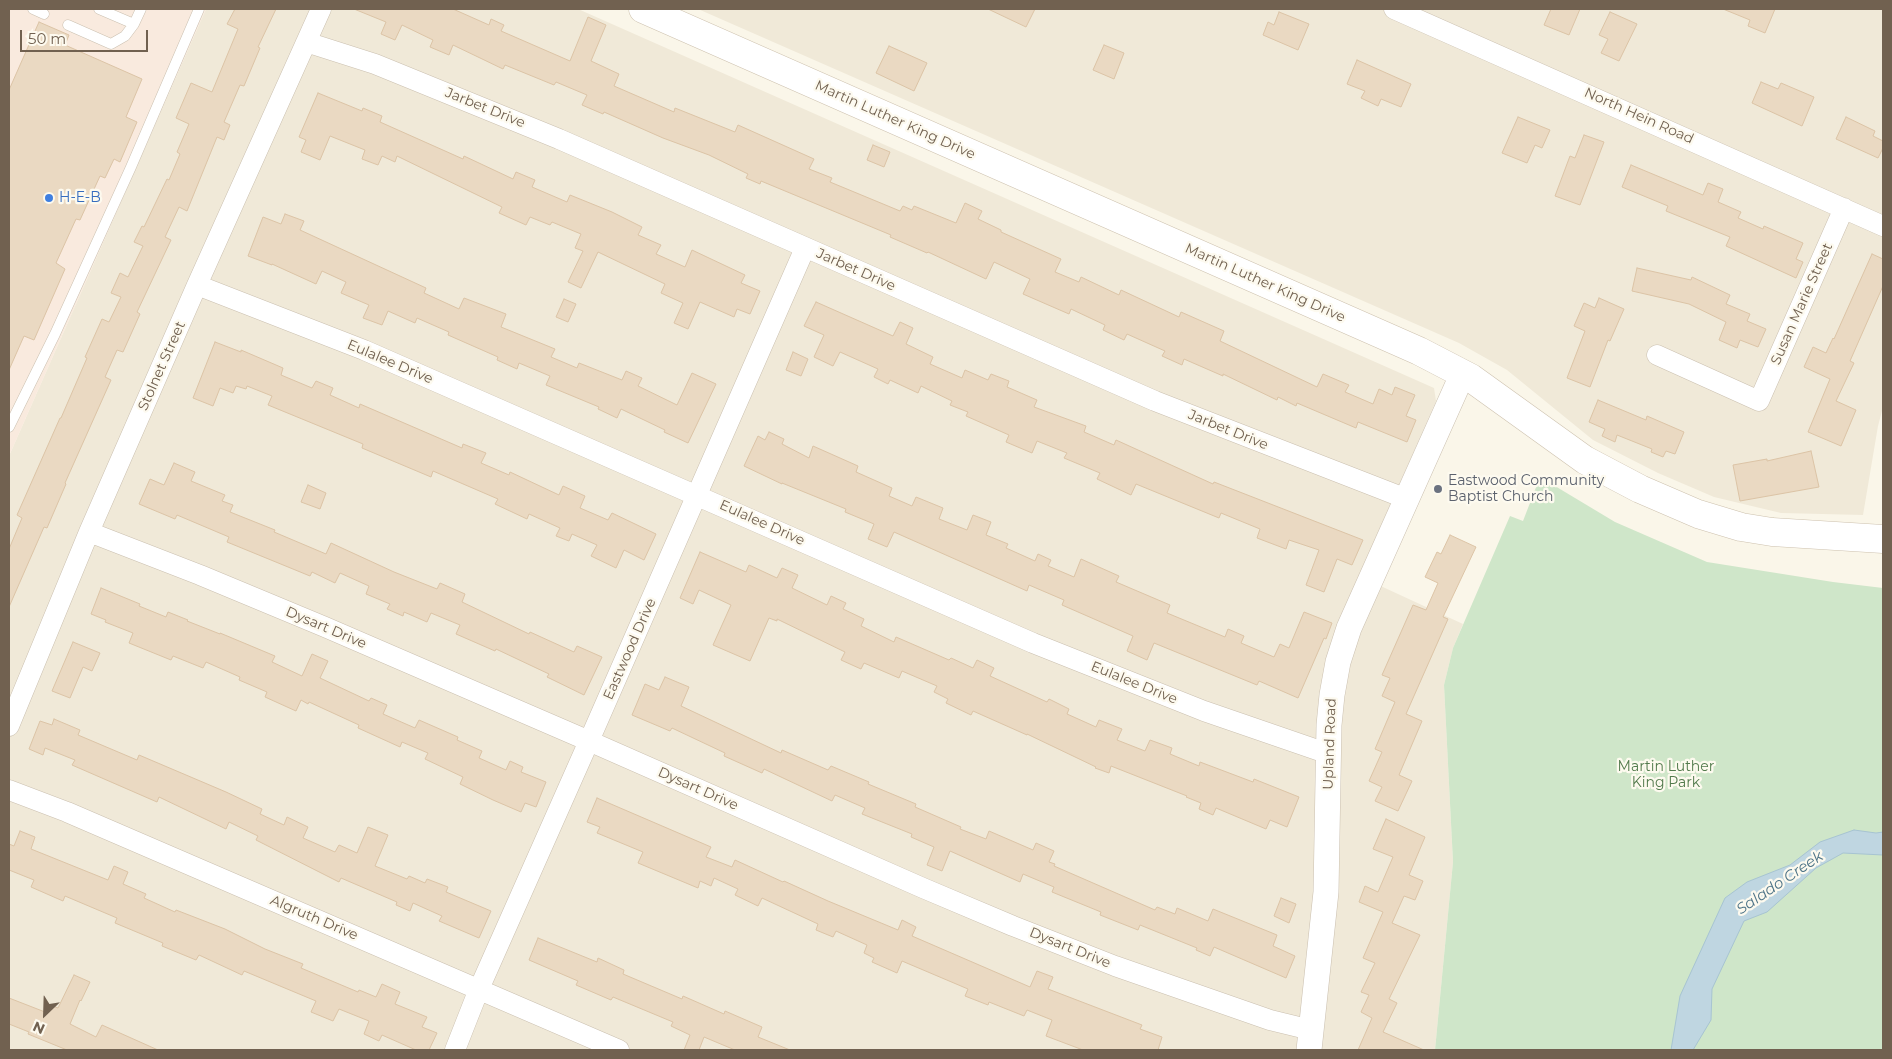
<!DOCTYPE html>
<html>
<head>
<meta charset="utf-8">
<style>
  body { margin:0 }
  #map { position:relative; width:1892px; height:1059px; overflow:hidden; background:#faf6e9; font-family:Montserrat,sans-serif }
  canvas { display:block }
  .frame { position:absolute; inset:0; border:10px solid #716150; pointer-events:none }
  .north { position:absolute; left:20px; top:989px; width:50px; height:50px; -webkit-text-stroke:4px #fdfaef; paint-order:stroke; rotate:204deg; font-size:14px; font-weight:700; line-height:20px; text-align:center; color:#716150 }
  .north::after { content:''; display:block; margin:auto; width:18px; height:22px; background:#716150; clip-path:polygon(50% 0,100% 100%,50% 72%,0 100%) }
  .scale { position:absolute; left:20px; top:30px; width:128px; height:22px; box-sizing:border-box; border:2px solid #716150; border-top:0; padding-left:6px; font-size:15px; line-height:18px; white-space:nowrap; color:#716150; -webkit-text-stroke:4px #fdfaef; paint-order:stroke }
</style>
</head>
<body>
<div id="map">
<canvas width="1892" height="1059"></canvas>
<div class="frame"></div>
<div class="north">N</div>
<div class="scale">50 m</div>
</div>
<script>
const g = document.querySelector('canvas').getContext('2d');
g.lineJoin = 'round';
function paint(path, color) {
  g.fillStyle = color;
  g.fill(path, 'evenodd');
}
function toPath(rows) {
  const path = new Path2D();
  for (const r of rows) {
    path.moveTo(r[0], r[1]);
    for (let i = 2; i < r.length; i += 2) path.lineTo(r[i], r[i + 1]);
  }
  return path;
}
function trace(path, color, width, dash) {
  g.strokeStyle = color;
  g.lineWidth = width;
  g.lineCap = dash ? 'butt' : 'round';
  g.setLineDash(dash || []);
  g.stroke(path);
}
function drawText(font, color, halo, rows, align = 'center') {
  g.font = font + ' Montserrat,sans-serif';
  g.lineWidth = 4.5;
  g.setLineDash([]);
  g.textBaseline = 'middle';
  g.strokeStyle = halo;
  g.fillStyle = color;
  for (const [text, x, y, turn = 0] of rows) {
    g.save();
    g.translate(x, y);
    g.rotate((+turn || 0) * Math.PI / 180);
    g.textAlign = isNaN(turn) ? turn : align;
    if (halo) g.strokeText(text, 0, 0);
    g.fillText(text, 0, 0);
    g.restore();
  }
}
const residential = toPath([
  [206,9,578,9,1434,388,1436,401,1359,576,1463,624,1453,648,1444,685,1453,862,1435,1050,9,1050,9,456],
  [698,9,1883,9,1883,407,1878,426,1863,515,1781,513,1714,497,1658,473,1593,440,1507,370,1459,343]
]);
const commercial = toPath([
  [9,9,206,9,9,456]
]);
const green = toPath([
  [1540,477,1615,522,1707,562,1833,582,1883,588,1883,1050,1435,1050,1453,862,1444,685,1453,648,1510,516,1523,521]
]);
const water = toPath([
  [1854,830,1876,833,1883,832,1883,855,1843,853,1816,868,1767,912,1744,921,1712,989,1711,1020,1693,1050,1671,1050,1680,996,1725,898,1747,882,1790,865,1820,842,1854,830]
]);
const building = toPath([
  [235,9,276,9,258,47,260,48,244,86,240,85,224,122,230,125,224,140,217,137,187,211,179,207,165,237,171,240,137,312,140,314,123,352,117,350,105,377,111,380,65,483,66,484,47,528,44,527,9,607,9,549,22,518,17,515,60,418,61,418,87,358,85,357,102,319,109,322,121,297,111,293,120,273,128,277,143,246,134,242,142,226,144,227,167,179,169,180,180,154,177,152,189,124,176,118,191,83,212,92,238,29,227,24,235,9],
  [354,9,453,9,489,25,491,19,504,25,501,31,570,61,588,17,606,25,591,61,619,74,614,86,674,112,675,108,735,132,738,125,814,159,809,169,832,178,830,182,900,211,903,206,912,210,914,206,956,223,965,203,982,211,978,219,1001,230,1001,232,1061,259,1055,272,1079,282,1081,277,1119,295,1121,290,1179,317,1181,312,1224,331,1220,341,1317,387,1323,374,1349,385,1345,392,1373,404,1379,389,1392,395,1395,387,1415,395,1406,416,1416,420,1407,442,1358,422,1356,428,1297,403,1296,406,1278,397,1277,400,1223,374,1223,376,1184,359,1182,365,1162,356,1165,351,1127,334,1124,340,1103,330,1105,325,1071,309,1069,314,1023,294,1030,279,994,262,986,279,928,252,927,253,890,237,891,235,761,181,760,184,746,178,748,174,709,155,663,138,604,112,603,114,582,105,587,95,556,82,554,85,505,65,503,69,453,45,449,55,430,47,433,40,402,25,395,40,381,34,386,22,354,9],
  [988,9,1035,9,1026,27,988,9],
  [1551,9,1580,9,1569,35,1544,25,1551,9],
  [1723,9,1775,9,1765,33,1748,26,1750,20,1723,9],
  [1279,12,1309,24,1298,50,1263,35,1268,22,1274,25,1279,12],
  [1610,12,1637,24,1619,61,1601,53,1608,39,1599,35,1610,12],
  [39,22,69,35,65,45,142,79,126,117,137,122,120,162,114,159,105,178,100,176,80,220,76,219,56,263,65,269,34,340,24,336,9,370,9,90,39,22],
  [1104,45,1124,53,1114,79,1093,70,1104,45],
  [889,46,927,63,914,91,876,73,889,46],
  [1357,60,1411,84,1401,107,1381,99,1378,106,1361,98,1365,91,1347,84,1357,60],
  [1761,82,1778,89,1781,83,1814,97,1802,126,1752,103,1761,82],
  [318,93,362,111,363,108,382,116,380,122,463,159,464,156,513,179,516,172,535,180,532,187,567,202,570,195,612,212,642,227,638,235,661,245,656,254,685,267,692,250,745,275,741,283,760,291,750,314,737,309,734,317,700,302,688,329,674,323,683,303,661,293,665,284,598,252,581,288,568,282,583,251,575,248,581,234,552,222,550,225,530,217,526,225,499,213,502,207,397,156,395,162,382,156,378,165,362,159,365,150,330,136,320,160,301,152,306,140,299,137,318,93],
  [1518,117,1550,130,1542,148,1535,145,1527,163,1502,153,1518,117],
  [1846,117,1875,131,1873,136,1883,141,1883,148,1878,158,1836,139,1846,117],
  [1584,135,1604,142,1580,205,1555,196,1570,156,1575,158,1584,135],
  [873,145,890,152,884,167,867,160,873,145],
  [1631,165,1703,195,1708,183,1723,189,1718,202,1741,212,1738,218,1763,229,1764,226,1803,243,1796,259,1803,262,1796,278,1726,246,1730,237,1666,211,1668,206,1622,187,1631,165],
  [285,214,304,221,300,230,426,288,424,293,459,309,464,298,506,314,501,327,555,349,551,357,577,368,579,363,622,380,626,371,642,378,638,386,677,405,692,373,716,384,688,443,664,432,665,430,621,409,617,418,598,409,599,407,546,385,550,376,519,363,517,369,497,360,498,357,448,335,449,332,417,318,415,323,388,311,382,325,363,318,369,305,341,293,346,282,322,271,316,284,272,264,272,265,248,256,263,217,281,224,285,214],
  [1872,254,1883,259,1883,286,1850,361,1854,363,1836,401,1856,410,1841,446,1808,432,1830,379,1804,367,1813,347,1826,353,1833,338,1834,339,1872,254],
  [1637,268,1691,280,1692,277,1730,295,1726,304,1750,314,1747,321,1766,329,1758,347,1740,340,1737,348,1719,340,1726,322,1689,304,1632,291,1637,268],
  [1599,298,1624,309,1610,341,1608,340,1590,387,1567,378,1585,331,1574,326,1584,303,1595,308,1599,298],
  [564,299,576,304,568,322,556,317,564,299],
  [816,302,893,336,900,322,913,328,906,344,933,357,930,364,962,378,965,370,988,380,991,374,1009,381,1007,387,1037,400,1034,407,1086,426,1084,432,1114,445,1116,440,1213,484,1214,482,1363,540,1352,565,1337,559,1324,592,1306,585,1319,550,1289,540,1286,549,1257,538,1260,529,1221,513,1219,518,1136,484,1131,495,1097,479,1100,473,1064,458,1067,453,1037,441,1032,453,1006,442,1009,435,966,416,968,412,950,405,952,401,921,386,918,393,890,380,888,384,874,377,878,369,840,352,833,366,814,357,824,335,804,326,816,302],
  [215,342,241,352,241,350,283,368,281,375,312,388,316,381,333,388,330,395,359,408,360,404,462,448,463,444,486,453,481,463,509,475,510,472,559,495,563,486,585,496,580,508,608,520,612,513,656,534,644,560,624,550,616,568,591,556,597,545,572,534,569,541,556,536,560,528,529,514,527,519,495,504,498,499,433,471,431,477,362,448,363,444,268,405,272,396,247,386,246,389,236,386,233,393,220,388,213,406,193,398,215,342],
  [793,352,808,359,801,376,786,370,793,352],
  [1598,400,1646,420,1647,416,1684,432,1675,454,1666,451,1663,457,1651,452,1652,449,1617,435,1615,442,1602,436,1605,429,1589,422,1598,400],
  [769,432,784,439,782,444,809,458,813,446,858,466,856,472,892,488,889,496,912,506,916,497,943,508,939,519,967,530,973,515,991,522,986,535,1008,544,1006,548,1035,561,1038,554,1051,560,1048,566,1074,577,1081,559,1119,576,1116,582,1170,605,1167,613,1225,637,1228,629,1244,636,1241,643,1274,657,1280,644,1289,648,1304,612,1332,623,1326,639,1324,638,1298,698,1259,681,1257,685,1154,643,1147,660,1127,651,1133,636,1062,605,1064,600,1029,585,1027,591,894,532,887,547,868,539,874,524,845,512,846,509,782,483,782,484,744,466,758,436,765,440,769,432],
  [1811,451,1819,487,1740,501,1733,465,1767,459,1767,461,1811,451],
  [174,463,195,472,191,481,225,495,222,501,233,505,230,512,275,530,274,532,326,554,331,543,394,572,437,589,440,583,465,594,462,602,529,634,530,632,574,652,577,646,602,657,584,695,547,677,549,674,496,649,495,651,456,634,460,625,431,613,427,622,404,612,403,616,387,609,390,604,366,594,369,586,340,573,335,583,312,572,310,576,227,542,229,537,177,515,175,519,139,504,150,479,164,485,174,463],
  [308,485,326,493,320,509,301,502,308,485],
  [1450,535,1476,547,1443,617,1448,619,1406,714,1422,721,1399,775,1412,781,1398,811,1375,801,1382,787,1369,781,1382,752,1375,749,1395,702,1382,696,1390,678,1382,675,1413,605,1426,610,1438,583,1425,577,1437,552,1441,554,1450,535],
  [700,552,746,572,749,565,777,578,782,568,798,575,792,588,827,605,831,596,846,603,843,609,864,619,861,626,894,642,896,637,949,660,951,658,973,668,977,660,994,668,990,676,1047,702,1049,699,1069,709,1067,714,1096,727,1099,720,1122,729,1117,740,1145,751,1150,740,1172,748,1170,754,1199,766,1200,762,1253,782,1254,779,1299,797,1287,827,1270,820,1266,829,1216,808,1213,815,1199,809,1201,803,1186,797,1187,796,1111,766,1109,773,1095,768,1096,767,1027,734,1027,735,973,711,971,715,946,703,948,699,934,692,937,686,902,671,899,678,864,663,861,669,841,660,845,652,777,619,777,621,769,618,750,661,713,645,731,605,699,590,693,604,680,598,700,552],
  [101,588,140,604,139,606,166,617,168,612,188,620,187,621,220,634,220,633,275,656,272,662,302,676,312,654,328,661,320,678,369,701,371,698,387,705,383,714,415,728,419,720,458,737,457,740,482,751,479,758,506,770,510,761,523,767,521,772,546,782,536,807,525,803,521,812,493,800,460,784,463,777,425,759,428,753,402,742,400,747,358,728,359,725,309,702,308,704,301,700,296,711,265,697,267,692,239,680,240,677,206,662,203,668,173,656,171,660,129,643,133,633,105,622,106,620,91,614,101,588],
  [73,642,100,653,92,671,83,667,70,698,52,691,73,642],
  [665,677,689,687,681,706,781,753,782,750,828,770,831,766,869,782,868,784,916,804,915,807,961,827,960,829,986,839,989,831,1033,850,1036,843,1054,851,1049,862,1055,864,1054,866,1155,910,1157,907,1175,914,1177,908,1208,921,1213,909,1277,935,1273,946,1295,956,1286,978,1214,947,1210,956,1196,950,1197,948,1140,925,1138,930,1100,915,1101,912,1052,892,1054,887,1023,874,1020,882,950,851,942,871,927,865,934,847,911,837,912,834,862,814,865,808,835,795,832,801,764,769,762,773,724,756,725,753,672,728,670,731,632,715,645,684,659,690,665,677],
  [54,719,80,730,78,735,137,760,139,755,226,792,262,809,260,814,284,825,287,817,308,827,303,838,335,852,339,845,357,853,368,827,388,835,375,866,407,879,409,876,425,883,427,879,448,887,446,892,491,911,479,938,439,921,442,916,413,903,410,911,396,905,397,902,341,878,339,882,256,840,258,836,229,822,226,829,159,797,157,802,72,765,75,760,45,748,43,755,29,749,40,721,52,725,54,719],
  [597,798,711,847,706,857,732,867,735,860,783,882,784,881,828,901,898,930,902,920,916,927,912,936,1030,987,1037,971,1053,977,1048,989,1142,1025,1140,1029,1162,1037,1158,1050,1083,1050,1046,1036,1052,1020,1027,1010,1024,1016,989,1002,988,1005,965,996,968,989,902,961,897,973,872,962,874,958,864,953,867,945,836,931,833,937,816,930,818,924,762,898,758,906,735,895,738,889,714,878,711,886,700,881,698,888,638,863,643,852,597,833,600,827,587,822,597,798],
  [1386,819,1425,837,1409,875,1423,881,1415,900,1404,896,1392,923,1420,935,1389,999,1397,1003,1383,1032,1424,1050,1358,1050,1372,1018,1361,1012,1369,995,1361,992,1375,963,1363,958,1383,912,1359,902,1365,886,1378,892,1393,857,1373,849,1386,819],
  [20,831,35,837,31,849,108,880,114,866,128,872,123,884,146,894,144,898,175,912,176,910,225,929,265,949,303,964,301,968,358,992,359,990,376,997,382,984,400,992,395,1004,427,1017,422,1027,437,1033,429,1050,416,1050,382,1035,379,1041,364,1034,369,1021,339,1009,333,1021,311,1012,316,1001,244,971,242,975,199,955,196,960,162,946,163,943,115,923,117,918,65,896,63,901,31,887,34,880,9,870,9,844,14,846,20,831],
  [1281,898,1296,904,1289,923,1274,916,1281,898],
  [538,938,597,962,598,958,624,970,623,974,682,999,683,996,724,1014,725,1011,762,1027,758,1037,790,1050,735,1050,704,1037,699,1050,684,1050,690,1035,671,1026,673,1022,613,997,611,1000,576,985,578,981,529,960,538,938],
  [74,975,90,982,81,1001,80,1000,70,1024,96,1037,102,1025,158,1050,67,1050,28,1034,29,1032,9,1024,9,998,45,1012,48,1004,58,1008,74,975]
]);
const service = toPath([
  [33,9,44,14],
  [99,9,134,24],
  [68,25,111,44,125,36,134,24,141,9],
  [9,427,55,334,131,167,199,9]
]);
const minor = toPath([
  [1394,9,1883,226],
  [306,42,375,64,559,139,1155,401,1407,499],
  [197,285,364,350,1033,643,1204,711,1329,754],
  [1657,355,1759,401,1844,208],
  [89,532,200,575,325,627,589,741,923,888,1013,926,1115,966,1270,1020,1311,1030],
  [9,726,89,532,197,285,321,9],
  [9,790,67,812,619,1050],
  [455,1050,479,989,589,741,805,248]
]);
const tertiary = toPath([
  [1309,1050,1326,892,1329,725,1332,695,1338,662,1349,628,1463,373]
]);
const secondary = toPath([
  [643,9,1419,351,1471,378,1585,460,1640,489,1698,514,1741,527,1772,532,1883,539]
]);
const markers = [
  [49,198,5,"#3f7fe0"],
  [1438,489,5,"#6b7280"]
];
const streetNames = [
  ["Jarbet Drive",485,108,22],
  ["North Hein Road",1639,116,24],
  ["Martin Luther King Drive",895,120,24],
  ["Jarbet Drive",856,270,24],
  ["Martin Luther King Drive",1265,283,24],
  ["Susan Marie Street",1802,304,-66],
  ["Eulalee Drive",390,362,23],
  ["Stolnet Street",162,366,-66],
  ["Jarbet Drive",1228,430,22],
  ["Eulalee Drive",762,523,24],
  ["Dysart Drive",326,628,23],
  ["Eastwood Drive",630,649,-66],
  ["Eulalee Drive",1134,683,22],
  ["Upland Road",1330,744,-88],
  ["Dysart Drive",698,789,24],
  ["Algruth Drive",314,918,23],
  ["Dysart Drive",1070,948,22]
];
const shopNames = [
  ["H-E-B",59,198]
];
const worshipNames = [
  ["Eastwood Community",1448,481],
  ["Baptist Church",1448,497]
];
const parkNames = [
  ["Martin Luther",1666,767],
  ["King Park",1666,783]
];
const waterNames = [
  ["Salado Creek",1780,883,-34]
];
paint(residential, '#f0e9d8');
paint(commercial, '#f9eade');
paint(green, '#cfe6c9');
paint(water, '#bfd6e1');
trace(water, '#a7c4d2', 1);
paint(building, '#ead9c2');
trace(building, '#dcc4a6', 1);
trace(service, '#cbc0b0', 11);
trace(minor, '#cbc0b0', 21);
trace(tertiary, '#cbc0b0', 26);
trace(secondary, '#cdc1ae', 29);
trace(service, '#fff', 10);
trace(minor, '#fff', 20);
trace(tertiary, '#fff', 25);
trace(secondary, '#fff', 28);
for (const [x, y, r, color] of markers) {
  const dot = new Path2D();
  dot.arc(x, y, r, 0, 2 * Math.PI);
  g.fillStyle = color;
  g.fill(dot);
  trace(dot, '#fdfaef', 2);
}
drawText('14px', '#716150', '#fdfaef', streetNames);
drawText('14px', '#366cbe', '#fdfaef', shopNames, 'left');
drawText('14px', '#5b616d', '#fdfaef', worshipNames, 'left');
drawText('14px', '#527a4c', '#fdfaef', parkNames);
drawText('italic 15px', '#4f7588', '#fdfaef', waterNames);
</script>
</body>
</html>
